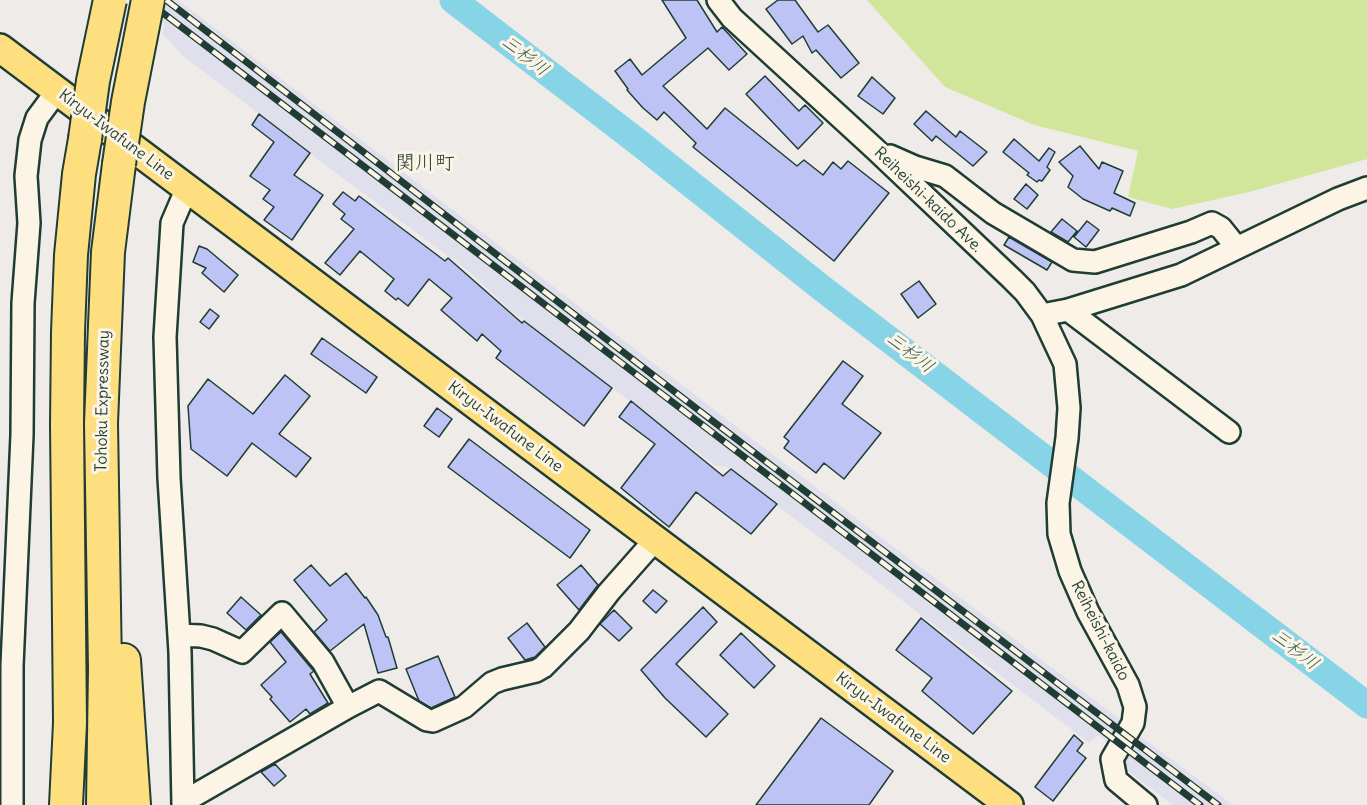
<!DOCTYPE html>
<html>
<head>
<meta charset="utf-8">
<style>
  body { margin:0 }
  canvas { display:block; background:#efebe8 }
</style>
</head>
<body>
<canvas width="1367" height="805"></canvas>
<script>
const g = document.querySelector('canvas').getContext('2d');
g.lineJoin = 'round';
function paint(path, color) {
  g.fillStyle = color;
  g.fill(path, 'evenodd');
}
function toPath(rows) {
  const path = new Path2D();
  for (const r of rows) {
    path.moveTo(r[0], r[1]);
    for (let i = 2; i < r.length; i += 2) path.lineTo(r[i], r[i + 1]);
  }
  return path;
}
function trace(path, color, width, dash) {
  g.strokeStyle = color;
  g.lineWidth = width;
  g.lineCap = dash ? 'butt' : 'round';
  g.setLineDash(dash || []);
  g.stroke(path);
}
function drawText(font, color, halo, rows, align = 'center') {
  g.font = font + ' Delius,"Klee One",sans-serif';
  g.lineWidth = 6;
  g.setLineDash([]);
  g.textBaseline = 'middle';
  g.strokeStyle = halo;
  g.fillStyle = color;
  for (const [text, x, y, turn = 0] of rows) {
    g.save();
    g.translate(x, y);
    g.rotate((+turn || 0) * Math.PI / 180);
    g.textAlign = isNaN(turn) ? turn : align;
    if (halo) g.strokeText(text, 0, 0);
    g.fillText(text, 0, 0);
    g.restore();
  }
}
const built = toPath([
  [133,0,178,0,1123,722,1111,745,1098,735,1089,743,727,467,716,466,511,311,471,273,324,164,181,54,163,34,164,23],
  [1136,733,1233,805,1173,805,1125,769,1122,761]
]);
const green = toPath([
  [867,0,1367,0,1367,159,1249,192,1172,209,1128,197,1138,151,1034,125,945,87]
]);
const river = toPath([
  [453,0,638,142,823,289,1367,705]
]);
const building = toPath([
  [662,0,697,0,717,32,722,27,747,54,729,70,708,48,663,86,707,129,725,108,797,166,804,160,823,175,833,162,841,169,848,161,889,193,834,261,693,147,696,143,664,112,657,120,643,108,627,90,628,89,615,71,630,59,642,75,686,38,662,0],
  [778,0,795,0,818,32,828,25,859,63,841,78,816,50,812,53,803,36,792,44,766,9,778,0],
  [765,76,799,111,805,105,823,123,798,149,746,94,765,76],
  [872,77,895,98,883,114,858,96,872,77],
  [926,111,956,137,960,131,987,152,973,166,936,136,932,141,914,124,926,111],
  [259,114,310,153,294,175,323,195,292,240,264,220,274,207,263,199,270,190,250,176,274,142,252,125,259,114],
  [1014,139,1039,161,1049,148,1055,152,1047,167,1050,170,1042,181,1039,180,1037,182,1027,175,1029,173,1003,152,1014,139],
  [1080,146,1099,169,1102,162,1123,171,1114,193,1135,203,1130,216,1112,208,1110,211,1083,199,1068,187,1073,176,1059,162,1080,146],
  [1026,184,1038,195,1027,209,1014,199,1026,184],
  [343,192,355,201,359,196,445,261,448,258,522,323,524,321,612,388,584,426,496,358,501,351,482,334,477,341,441,310,452,298,429,279,408,306,398,298,396,300,385,291,394,279,360,251,340,275,325,263,354,229,341,219,345,214,333,204,343,192],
  [1062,219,1077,231,1068,242,1051,232,1062,219],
  [1087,221,1099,230,1086,247,1074,237,1087,221],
  [1009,237,1052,262,1047,270,1004,245,1009,237],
  [199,246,207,249,238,275,224,292,202,273,206,268,193,262,199,246],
  [919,281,936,304,918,318,901,294,919,281],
  [210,309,219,316,209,329,200,322,210,309],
  [322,338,377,377,366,393,311,354,322,338],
  [843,361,863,376,842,404,881,433,844,479,824,463,816,473,784,448,789,441,784,437,843,361],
  [285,375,310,396,279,434,311,458,296,477,252,443,227,476,191,449,188,406,208,379,253,414,285,375],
  [631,401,723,476,731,469,777,504,751,534,696,492,669,527,621,488,655,444,619,417,631,401],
  [437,408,452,419,439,437,424,426,437,408],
  [469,439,590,530,570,558,448,467,469,439],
  [311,565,330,586,346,573,365,598,366,597,378,615,386,637,388,637,397,668,378,673,364,624,330,651,314,632,327,620,294,580,311,565],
  [581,565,598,585,579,610,557,585,581,565],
  [653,590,667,601,656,613,643,601,653,590],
  [241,597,261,615,246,630,227,613,241,597],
  [703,607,717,622,676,664,728,714,706,737,665,698,641,670,703,607],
  [614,610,632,628,619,641,600,624,614,610],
  [921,618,1012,691,973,734,922,691,932,678,896,650,921,618],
  [527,623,545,647,535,657,525,660,508,638,527,623],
  [281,632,312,669,314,671,310,674,328,703,310,714,306,709,290,722,270,699,272,697,261,685,286,662,270,642,281,632],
  [741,633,775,666,754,688,720,655,741,633],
  [438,656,455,697,431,708,419,701,406,669,438,656],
  [821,718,893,771,869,805,756,805,821,718],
  [1074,735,1083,743,1077,751,1086,758,1053,801,1035,787,1074,735],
  [275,764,286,776,274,786,261,772,275,764]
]);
const minor = toPath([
  [718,0,732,18,875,149,1012,279,1025,292,1042,315,1065,364,1069,408,1067,438,1058,503,1059,534,1070,571,1088,612,1128,685,1135,707,1133,723,1112,759,1116,780,1146,805],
  [890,156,915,167,945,176,993,213,1073,260,1095,262,1191,232,1212,223,1221,228,1237,248],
  [1068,310,1229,432],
  [1042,315,1068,310,1181,275,1338,199,1367,188],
  [179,635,201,636,213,639,242,652,282,613,323,662,348,707],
  [183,802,348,707,379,691,427,720,433,721,464,707,492,683,502,679,536,671,543,667,579,631,609,592,655,540],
  [12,805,12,666,22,435,23,303,29,223,26,176,30,140,37,118,57,91],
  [183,805,180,652,169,478,165,337,172,223,187,188]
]);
const major = toPath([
  [0,48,1009,805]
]);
const highway = toPath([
  [124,660,134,805],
  [66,805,70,723,67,424,68,332,71,255,79,174,85,139],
  [103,805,105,668,101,423,108,252,119,164]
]);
const rail = toPath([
  [146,0,1200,805],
  [166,0,714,422,1218,805]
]);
const highwayBridge = toPath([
  [85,139,93,81,110,0],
  [119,164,128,102,148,0]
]);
const streetNames = [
  ["Kiryu-Iwafune Line",116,135,37],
  ["Reiheishi-kaido Ave.",928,200,44],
  ["Tohoku Expressway",103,401,-89],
  ["Kiryu-Iwafune Line",505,427,37],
  ["Reiheishi-kaido",1100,631,63],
  ["Kiryu-Iwafune Line",893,718,37]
];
const waterNames = [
  ["三杉川",525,56,38],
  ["三杉川",910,353,38],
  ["三杉川",1295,650,38]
];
const quarterNames = [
  ["関川町",425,163]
];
paint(built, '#e0dfec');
paint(green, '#d1e69b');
trace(river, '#88d4e7', 27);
paint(building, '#bdc4f5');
trace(building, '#1f3d34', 1.5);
trace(minor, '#1f3d34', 26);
trace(major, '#1f3d34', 32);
trace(highway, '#1f3d34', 36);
trace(minor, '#fcf5e5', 21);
trace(major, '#fddf80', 27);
trace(highway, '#fddf80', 32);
trace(rail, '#1f3d34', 7);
trace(rail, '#fcf5e5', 4.5, [14]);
trace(highwayBridge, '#1f3d34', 36, []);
trace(highwayBridge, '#fddf80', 32);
drawText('16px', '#1f3d34', '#fcf5e5', streetNames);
drawText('italic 18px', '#345b58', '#fcf5e5', waterNames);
drawText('20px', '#1f3d34', '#fcf5e5', quarterNames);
</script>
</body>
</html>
